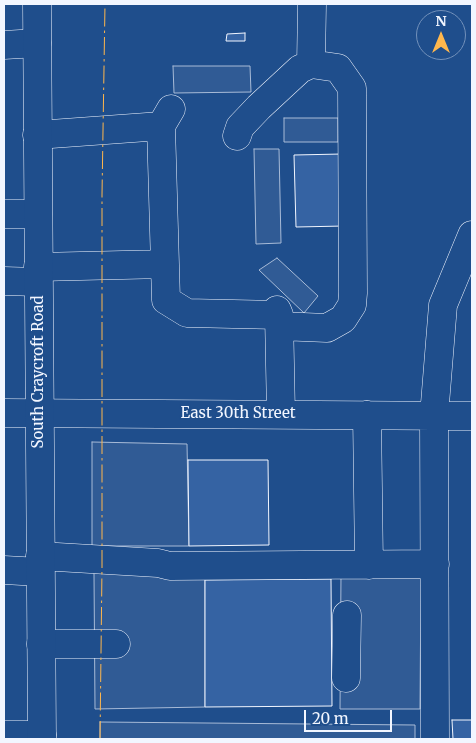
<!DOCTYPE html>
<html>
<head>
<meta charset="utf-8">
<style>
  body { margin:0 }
  #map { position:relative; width:476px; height:743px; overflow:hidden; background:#1f4e8c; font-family:Merriweather,serif }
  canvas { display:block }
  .frame { position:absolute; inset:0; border:5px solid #f2f6ff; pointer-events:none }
  .north { position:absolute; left:416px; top:10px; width:50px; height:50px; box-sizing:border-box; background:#1f4e8c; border:1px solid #7391ba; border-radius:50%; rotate:0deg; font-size:14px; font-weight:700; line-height:20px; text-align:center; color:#f2f6ff }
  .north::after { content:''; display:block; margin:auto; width:18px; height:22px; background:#ffb74d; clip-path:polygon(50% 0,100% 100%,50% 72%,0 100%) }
  .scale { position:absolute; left:304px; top:710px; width:88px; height:22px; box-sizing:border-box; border:2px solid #f2f6ff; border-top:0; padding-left:6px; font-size:15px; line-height:18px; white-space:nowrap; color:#f2f6ff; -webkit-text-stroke:4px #1f4e8c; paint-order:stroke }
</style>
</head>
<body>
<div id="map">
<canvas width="476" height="743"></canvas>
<div class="frame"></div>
<div class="north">N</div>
<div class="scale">20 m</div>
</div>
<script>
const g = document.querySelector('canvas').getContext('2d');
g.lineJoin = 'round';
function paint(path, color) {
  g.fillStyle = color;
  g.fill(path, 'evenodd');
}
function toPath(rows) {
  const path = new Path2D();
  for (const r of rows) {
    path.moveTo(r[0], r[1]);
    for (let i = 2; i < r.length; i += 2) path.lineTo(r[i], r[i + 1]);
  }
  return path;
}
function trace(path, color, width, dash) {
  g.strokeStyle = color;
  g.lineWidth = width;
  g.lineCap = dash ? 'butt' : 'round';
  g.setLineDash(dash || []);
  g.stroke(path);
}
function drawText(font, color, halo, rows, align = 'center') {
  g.font = font + ' Merriweather,serif';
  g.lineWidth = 4;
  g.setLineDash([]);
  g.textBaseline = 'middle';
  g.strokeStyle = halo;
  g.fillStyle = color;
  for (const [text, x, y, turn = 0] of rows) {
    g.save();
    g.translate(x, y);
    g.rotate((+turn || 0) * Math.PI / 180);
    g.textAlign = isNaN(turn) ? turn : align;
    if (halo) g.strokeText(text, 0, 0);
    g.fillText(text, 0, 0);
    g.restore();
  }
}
const parking = toPath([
  [173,66,250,66,251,92,174,93,173,66],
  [284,118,338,118,338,142,284,142,284,118],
  [254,149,279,149,281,243,256,244,254,149],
  [277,258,318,296,304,313,259,270,277,258],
  [92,442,187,444,189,546,92,546,92,442],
  [94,573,205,576,205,707,95,709,94,573],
  [341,574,421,574,420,709,340,709,341,574],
  [100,722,415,725,415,739,100,739,100,722]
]);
const building = toPath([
  [245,33,245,41,226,41,227,34,245,33],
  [342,154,344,226,296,227,294,155,342,154],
  [188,460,268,460,269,545,189,546,188,460],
  [331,579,332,706,205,707,205,580,331,579],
  [452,720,472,720,472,739,453,739,452,720]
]);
const minor = toPath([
  [4,45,37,43],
  [171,109,161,126,166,300,187,313,279,315],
  [37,135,161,126],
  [237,136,240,127,259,107,300,69,311,64,312,4],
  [4,214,38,214],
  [38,267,165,264],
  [4,281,38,282],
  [277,310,279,315,281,414],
  [279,326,327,328,343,319,352,305,353,293,352,88,338,68,311,64],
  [4,413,472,416],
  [367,415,369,565],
  [40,556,158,563,170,566,435,564],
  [4,570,40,572],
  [41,644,116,644],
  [346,678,347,615],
  [4,735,42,735],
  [435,739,434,416,443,305,472,235]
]);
const major = toPath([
  [37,4,42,739]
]);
const power = toPath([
  [100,739,102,567,102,195,105,4]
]);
const streetNames = [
  ["South Craycroft Road",39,372,-90],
  ["East 30th Street",238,414]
];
paint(parking, '#305b95');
trace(parking, '#a8bbd7', 1);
paint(building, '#3563a3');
trace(building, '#f2f6ff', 1);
trace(minor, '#f2f6ff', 29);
trace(major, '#f2f6ff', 29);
trace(minor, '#1f4e8c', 28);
trace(major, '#1f4e8c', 28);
trace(power, '#ffb74d', 1, [18, 4, 2.5, 4]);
drawText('15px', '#f2f6ff', '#1f4e8c', streetNames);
</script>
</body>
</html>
